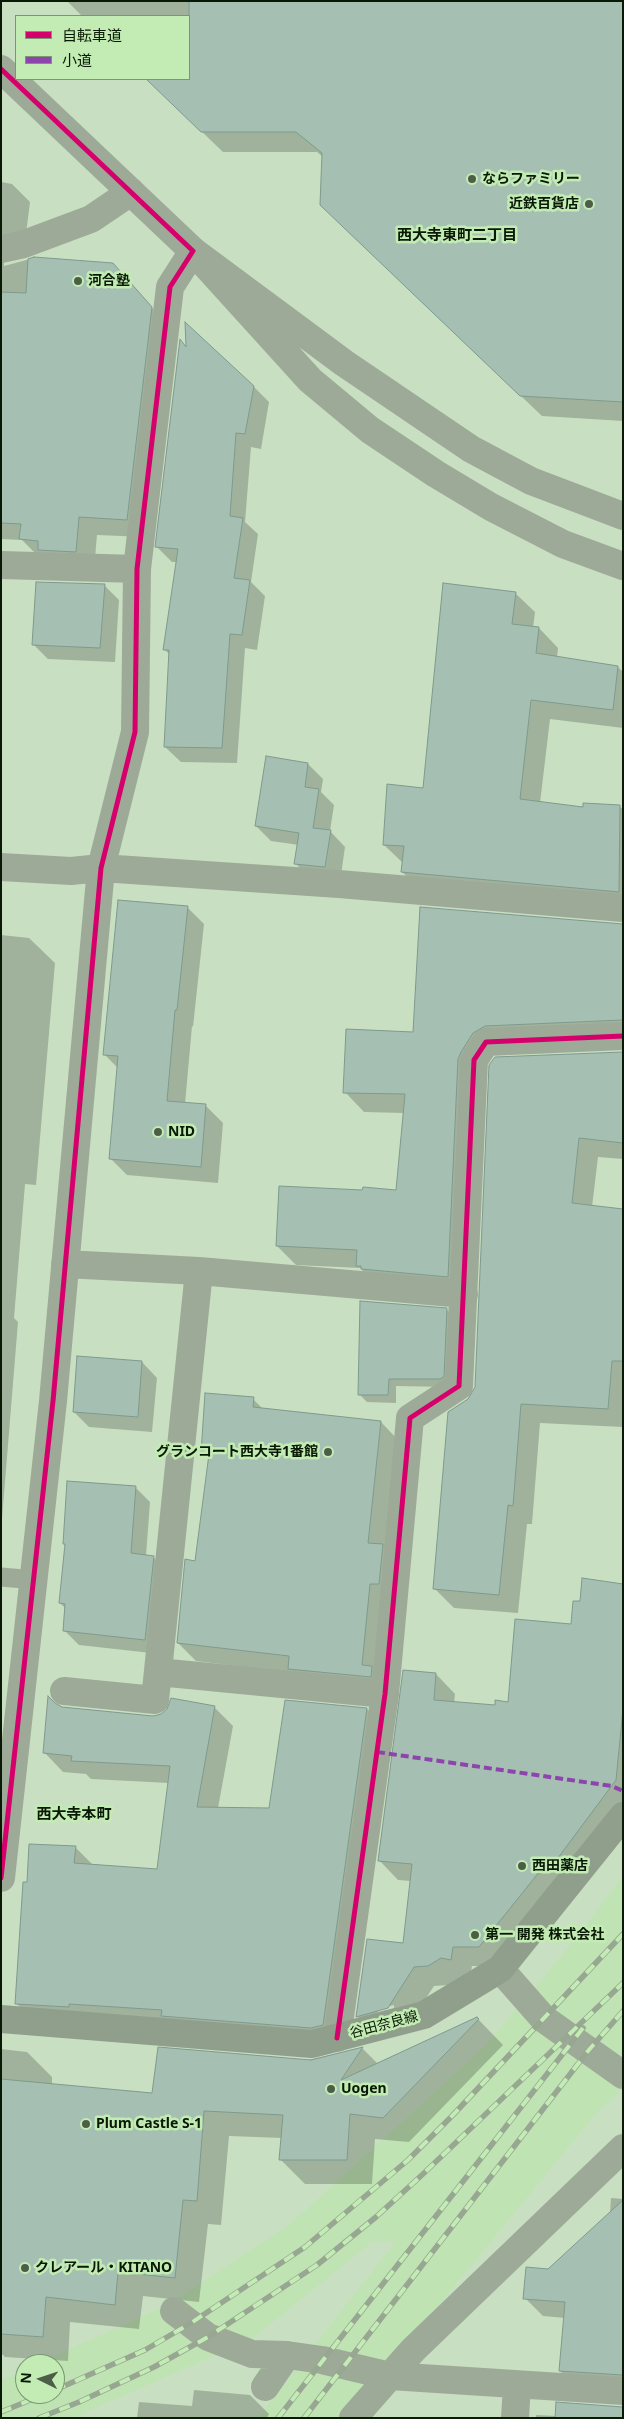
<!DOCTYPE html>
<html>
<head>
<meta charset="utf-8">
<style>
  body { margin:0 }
  #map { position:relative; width:624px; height:2419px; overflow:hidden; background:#c9dfc2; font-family:"Noto Sans","Noto Sans JP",sans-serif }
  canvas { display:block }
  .frame { position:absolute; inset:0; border:2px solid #0a1905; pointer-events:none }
  .legend { position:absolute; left:15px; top:15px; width:175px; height:65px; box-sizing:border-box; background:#c3ecb5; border:1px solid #79986f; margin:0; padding:6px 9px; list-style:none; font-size:15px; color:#0a1905 }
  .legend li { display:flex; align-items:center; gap:10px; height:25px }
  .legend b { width:25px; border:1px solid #79986f }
  .north { position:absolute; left:15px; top:2354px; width:50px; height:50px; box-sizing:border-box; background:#c3ecb5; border:1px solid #79986f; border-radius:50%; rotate:274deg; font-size:14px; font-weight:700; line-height:20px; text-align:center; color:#0a1905 }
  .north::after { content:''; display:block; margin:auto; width:18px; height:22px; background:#4d5e47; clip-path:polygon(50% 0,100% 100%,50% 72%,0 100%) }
</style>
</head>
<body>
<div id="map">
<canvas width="624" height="2419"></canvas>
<div class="frame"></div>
<ul class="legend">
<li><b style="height:6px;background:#d6006c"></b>自転車道</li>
<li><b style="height:6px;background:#8e44ad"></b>小道</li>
</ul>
<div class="north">N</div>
</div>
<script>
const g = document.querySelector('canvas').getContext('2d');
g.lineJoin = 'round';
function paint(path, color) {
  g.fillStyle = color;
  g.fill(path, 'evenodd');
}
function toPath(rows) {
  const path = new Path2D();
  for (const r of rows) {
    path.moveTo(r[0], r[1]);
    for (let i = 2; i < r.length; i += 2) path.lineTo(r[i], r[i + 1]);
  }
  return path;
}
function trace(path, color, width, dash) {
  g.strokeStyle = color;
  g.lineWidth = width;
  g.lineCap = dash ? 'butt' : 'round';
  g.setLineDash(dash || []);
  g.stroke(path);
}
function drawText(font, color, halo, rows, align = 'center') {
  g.font = font + ' "Noto Sans","Noto Sans JP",sans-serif';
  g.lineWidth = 5;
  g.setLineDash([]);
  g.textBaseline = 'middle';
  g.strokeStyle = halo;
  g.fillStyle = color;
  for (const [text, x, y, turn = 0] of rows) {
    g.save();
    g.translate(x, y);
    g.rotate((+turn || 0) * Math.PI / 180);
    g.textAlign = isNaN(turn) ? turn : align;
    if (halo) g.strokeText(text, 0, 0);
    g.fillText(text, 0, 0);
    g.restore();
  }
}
const built = toPath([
  [623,1876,623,2089,594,2116,394,2360,342,2418,258,2418,395,2242,372,2242,252,2339,73,2418,1,2418,1,2380,25,2370,25,2394,55,2394,55,2364,37,2364,165,2306,289,2225,486,2045,578,1936]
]);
const shadow = toPath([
  [67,1,623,1,623,421,542,416,342,226,323,157,317,152,223,152,147,79,189,79,189,16,82,16],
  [1,182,12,184,30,202,24,250,4,262,4,266,34,258,113,264,169,327,145,537,97,535,94,569,39,557,22,540,1,539],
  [187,349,253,386,269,402,261,449,251,447,245,522,258,534,251,582,265,596,257,650,245,648,237,763,181,762,165,747,170,655,164,649,177,562,172,562,157,547],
  [104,585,119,600,115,662,48,659,33,644],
  [515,593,535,612,533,628,539,628,558,648,557,657,618,667,623,672,623,728,550,719,540,803,584,808,620,807,623,809,623,909,422,891,402,872,403,863,384,845,424,789],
  [308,764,323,779,321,792,334,805,330,831,345,847,340,882,310,878,295,863,299,845,271,841,256,826],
  [187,907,204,924,193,1027,192,1026,185,1104,206,1106,223,1123,218,1183,127,1175,110,1158,118,1068,104,1054],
  [623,925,623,1040,492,1052,477,1079,467,1296,376,1285,360,1268,296,1265,277,1246,363,1191,397,1191,404,1113,364,1112,345,1092,414,1033],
  [1,935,29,938,55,963,36,1185,25,1184,14,1318,18,1322,1,1531],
  [623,1053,623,1159,598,1157,592,1207,623,1210,623,1427,540,1423,532,1524,527,1524,518,1613,454,1608,434,1588,469,1400,476,1387,491,1065],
  [446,1309,454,1317,449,1387,396,1386,396,1403,367,1402,359,1394],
  [142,1362,157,1378,152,1432,89,1427,74,1412],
  [253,1399,264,1410,381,1422,399,1441,390,1685,196,1661,178,1643,196,1562,209,1460,202,1453],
  [135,1487,150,1502,146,1556,153,1557,169,1572,160,1654,79,1645,64,1630,65,1608,60,1603,66,1546,64,1544],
  [623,1586,623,1815,499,1966,472,1966,470,1978,461,1977,448,1985,434,1986,407,2027,376,2035,357,2016,404,1944,411,1881,398,1880,379,1860,436,1674,455,1694,454,1703,496,1706,509,1703,572,1625,581,1603],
  [394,2005,394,2008,378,2012,378,2009],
  [56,1705,62,1708,154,1717,215,1708,233,1726,218,1808,270,1809,279,1739,367,1709,385,1728,341,2043,35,2022,16,2003,28,1883,75,1847,94,1866,158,1870,169,1783,91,1779,86,1774,63,1772,45,1753],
  [477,2018,503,2045,409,2142,375,2139,372,2184,305,2184,280,2159,282,2138,229,2136,221,2225,208,2224,199,2302,143,2296,139,2329,70,2322,68,2361,5,2357,1,2353,1,2049,27,2052,52,2077,52,2085,154,2094,362,2048,378,2064],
  [611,2198,623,2199,623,2392,578,2389,560,2371,565,2318,543,2316,525,2298,549,2271,610,2214],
  [194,2390,250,2395,269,2414,267,2418,137,2418,139,2402,192,2406],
  [536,2415,557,2416,623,2418,536,2418]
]);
const building = toPath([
  [189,1,623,1,623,402,520,396,320,205,322,153,296,132,201,132,146,79,189,79,189,1],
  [34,257,113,263,152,307,127,520,79,517,76,552,38,550,38,541,19,539,21,524,1,523,1,292,26,293,28,259,34,257],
  [185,322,254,386,245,434,236,433,230,516,243,518,234,578,250,580,242,635,230,634,222,748,164,747,169,650,163,650,178,549,155,547,180,339,186,347,185,322],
  [36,582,105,584,100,648,32,645,36,582],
  [443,583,516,592,512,624,539,627,536,653,618,666,613,710,531,700,520,799,583,807,583,803,620,805,619,892,401,872,404,846,383,845,387,784,423,788,443,583],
  [266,756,308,763,305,787,319,789,313,828,331,830,325,867,294,864,299,833,255,826,266,756],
  [118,900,188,906,177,1010,175,1010,167,1101,206,1104,201,1167,109,1159,118,1056,103,1055,118,900],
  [420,907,623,924,623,1020,485,1026,473,1033,461,1052,458,1059,448,1277,361,1269,361,1266,356,1266,357,1250,276,1246,279,1186,362,1190,363,1187,396,1190,405,1094,343,1093,346,1029,413,1032,420,907],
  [623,1052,623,1143,579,1138,572,1203,623,1209,623,1361,612,1361,608,1409,521,1404,513,1506,508,1505,499,1595,433,1589,448,1412,468,1399,475,1387,489,1065,495,1057,623,1052],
  [360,1301,447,1308,444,1377,440,1379,389,1379,388,1395,358,1395,360,1301],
  [77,1356,142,1361,138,1417,73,1412,77,1356],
  [205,1393,254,1397,253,1407,381,1421,368,1543,383,1544,379,1584,370,1584,362,1665,372,1666,371,1677,288,1669,289,1656,177,1643,185,1559,195,1561,209,1454,201,1453,205,1393],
  [67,1481,136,1486,131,1553,154,1556,145,1640,63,1631,65,1604,59,1603,65,1544,63,1544,67,1481],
  [582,1578,623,1584,623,1709,616,1780,549,1870,544,1866,479,1947,453,1947,451,1960,441,1958,428,1966,414,1967,388,2008,356,2017,367,1939,403,1943,412,1864,378,1861,403,1670,436,1673,434,1700,495,1705,495,1700,508,1702,515,1619,571,1624,573,1601,580,1601,582,1578],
  [48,1696,55,1703,62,1707,153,1716,161,1714,167,1709,171,1698,215,1706,197,1807,269,1808,285,1700,367,1708,323,2025,311,2028,161,2016,162,2010,69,2004,69,2007,15,2004,23,1882,27,1882,29,1844,76,1846,74,1863,157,1869,170,1766,71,1761,72,1756,43,1753,48,1696],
  [477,2017,479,2019,383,2118,350,2114,347,2160,279,2160,283,2115,204,2111,197,2201,183,2200,175,2278,118,2272,115,2305,46,2297,43,2337,1,2334,1,2079,152,2093,158,2047,311,2060,363,2047,341,2080,477,2017],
  [623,2200,623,2375,559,2371,565,2302,523,2299,526,2267,548,2269,623,2200],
  [556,2402,623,2407,623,2418,555,2418,556,2402]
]);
const service = toPath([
  [1,1577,35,1580]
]);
const minor = toPath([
  [1,249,24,244,91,219,131,192],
  [1,565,137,569],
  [1,867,71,871,101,868,339,884,623,908],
  [65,1264,199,1271,464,1294],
  [158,1672,385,1694],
  [64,1691,155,1700,199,1271],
  [1,1878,53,1401,101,868,135,732,137,569,170,287,193,251],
  [337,2038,385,1694,410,1418,459,1386,474,1060,486,1042,623,1036],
  [174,2311,208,2337,252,2354,287,2355,265,2387],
  [287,2355,322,2360,390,2376,623,2391],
  [353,2418,413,2350,623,2148],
  [515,2418,517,2385]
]);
const tertiary = toPath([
  [1,69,193,251],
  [623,516,531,481,471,449,344,363,193,251,310,380,370,430,436,474,491,507,563,544,623,566],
  [500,1969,544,2019,623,2075]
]);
const secondary = toPath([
  [1,2019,312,2044,424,2015,500,1969,623,1816]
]);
const rail = toPath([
  [55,2390,145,2350,191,2323,305,2247,408,2160,452,2116,623,1934],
  [1,2412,45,2394],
  [39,2418,79,2402,154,2367,208,2337,317,2265,376,2217,423,2174,623,1983],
  [278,2418,583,2028],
  [304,2418,588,2051,623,2011]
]);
const quiet = toPath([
  [377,1752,612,1786,623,1791]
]);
const cycleway = toPath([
  [1,69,193,251,170,287,137,569,135,732,101,868,53,1401,1,1878],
  [337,2038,385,1694,410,1418,459,1386,474,1060,486,1042,623,1036]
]);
const markers = [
  [472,179,5,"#4d5e47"],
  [589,204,5,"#4d5e47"],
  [78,281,5,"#4d5e47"],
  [158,1132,5,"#4d5e47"],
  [328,1452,5,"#4d5e47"],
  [522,1866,5,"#4d5e47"],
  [475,1935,5,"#4d5e47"],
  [331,2089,5,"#4d5e47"],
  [86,2124,5,"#4d5e47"],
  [25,2268,5,"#4d5e47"]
];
const poiNames = [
  ["ならファミリー",482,179],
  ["近鉄百貨店",579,204,"right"],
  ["河合塾",88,281],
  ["NID",168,1132],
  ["グランコート西大寺1番館",318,1452,"right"],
  ["西田薬店",532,1866],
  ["第一 開発 株式会社",485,1935],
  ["Uogen",341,2089],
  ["Plum Castle S-1",96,2124],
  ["クレアール・KITANO",35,2268]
];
const streetNames = [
  ["谷田奈良線",384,2025,-15]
];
const neighbourhoodNames = [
  ["西大寺東町二丁目",457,236],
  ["西大寺本町",74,1815]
];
paint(built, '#c0e3b4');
paint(shadow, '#0003');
paint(building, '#a5bfb3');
trace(building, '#7d9a8d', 1);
trace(service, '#9daa98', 19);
trace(minor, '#9daa98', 28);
trace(tertiary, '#9daa98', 28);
trace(secondary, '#909f8b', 28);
trace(rail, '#97a792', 5.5);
trace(rail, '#c3ecb5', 4, [11]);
trace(quiet, '#8e44ad', 4, [8, 4]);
trace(cycleway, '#d6006c', 5);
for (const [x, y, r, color] of markers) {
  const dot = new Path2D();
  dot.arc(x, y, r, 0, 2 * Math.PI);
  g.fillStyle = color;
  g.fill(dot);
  trace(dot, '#c3ecb5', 2);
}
drawText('bold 14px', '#0a1905', '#c3ecb5', poiNames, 'left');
drawText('14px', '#0a1905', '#c3ecb5', streetNames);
drawText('bold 15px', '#0a1905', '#c3ecb5', neighbourhoodNames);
</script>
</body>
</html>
